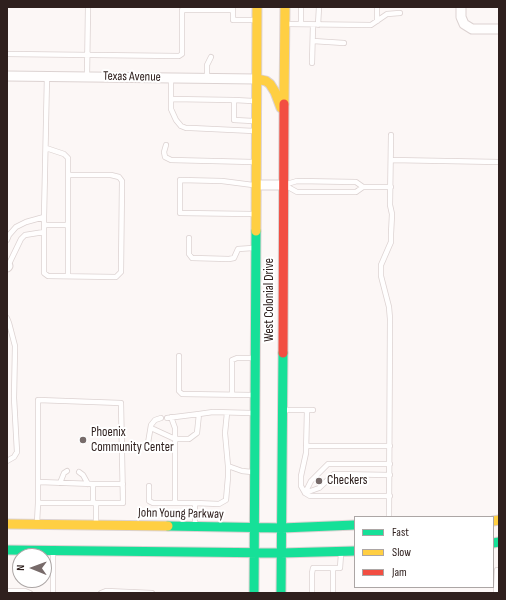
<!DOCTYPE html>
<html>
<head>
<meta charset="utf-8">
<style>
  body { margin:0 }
  #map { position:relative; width:506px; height:600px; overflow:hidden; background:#fcf7f6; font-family:"Sofia Sans Condensed",sans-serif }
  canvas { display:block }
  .frame { position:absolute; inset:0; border:8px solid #2f201e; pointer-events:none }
  .legend { position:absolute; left:354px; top:516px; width:140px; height:72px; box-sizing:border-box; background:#fff; border:1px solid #aca6a5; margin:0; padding:5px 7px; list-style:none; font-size:12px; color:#2f201e }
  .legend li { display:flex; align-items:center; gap:8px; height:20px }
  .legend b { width:20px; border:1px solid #aca6a5 }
  .north { position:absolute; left:12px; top:548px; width:40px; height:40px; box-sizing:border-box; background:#fff; border:1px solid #aca6a5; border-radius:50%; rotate:271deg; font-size:11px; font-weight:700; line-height:16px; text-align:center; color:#2f201e }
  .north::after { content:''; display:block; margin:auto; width:14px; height:18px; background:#776b6a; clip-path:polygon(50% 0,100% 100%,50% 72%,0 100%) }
</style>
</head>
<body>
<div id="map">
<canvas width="506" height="600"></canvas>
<div class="frame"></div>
<ul class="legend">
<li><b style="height:5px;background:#16e098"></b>Fast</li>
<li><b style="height:5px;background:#ffcf43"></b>Slow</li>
<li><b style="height:5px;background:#f24e42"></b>Jam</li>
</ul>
<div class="north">N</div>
</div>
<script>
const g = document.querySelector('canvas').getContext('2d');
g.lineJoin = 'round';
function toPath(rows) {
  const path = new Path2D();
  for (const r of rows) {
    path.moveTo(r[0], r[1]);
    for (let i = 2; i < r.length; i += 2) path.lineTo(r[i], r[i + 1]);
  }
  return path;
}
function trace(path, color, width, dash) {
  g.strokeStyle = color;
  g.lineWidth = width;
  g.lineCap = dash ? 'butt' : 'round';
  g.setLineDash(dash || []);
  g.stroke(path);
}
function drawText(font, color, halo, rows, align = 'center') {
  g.font = font + ' "Sofia Sans Condensed",sans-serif';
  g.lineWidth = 4;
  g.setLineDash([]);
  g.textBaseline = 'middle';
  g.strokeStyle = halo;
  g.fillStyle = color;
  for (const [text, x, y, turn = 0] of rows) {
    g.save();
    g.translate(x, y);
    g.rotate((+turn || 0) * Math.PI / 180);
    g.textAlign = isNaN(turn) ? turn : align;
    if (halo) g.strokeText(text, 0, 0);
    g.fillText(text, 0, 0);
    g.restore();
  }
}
const lane = toPath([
  [233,7,233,20,254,20],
  [377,21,377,7],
  [288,24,371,25,387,14,400,13],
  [301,24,301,7],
  [318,25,319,7],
  [313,41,344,43],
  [7,54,179,56,182,54,182,10,233,10],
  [312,63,313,25],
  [87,77,88,7],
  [171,78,171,109,176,120,181,126,186,128,191,128,254,131],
  [207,78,207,65,211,57],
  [171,99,234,100],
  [253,121,234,120,234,100,253,101],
  [166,145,164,152,165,157,171,160,253,162],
  [46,148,64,154,68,158,68,175,111,175,119,177,122,181,121,272,116,277,48,276,44,273,44,217,47,76],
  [391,160,499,162],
  [287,184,297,181,356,182,363,187,391,187],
  [288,187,297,192,356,192,363,187],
  [252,214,180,213,180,180,222,181,253,185],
  [44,225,68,225],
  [189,238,189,254,192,258,229,259,234,258,238,249,253,248],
  [7,240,9,235,16,227,26,222,44,217],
  [8,266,21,239,25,235,44,232],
  [68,276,68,175],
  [7,318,9,323,15,346,14,398,17,452,14,457,7,461],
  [179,356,179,391,182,394,252,395],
  [232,394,232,360,237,358,253,358],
  [38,400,121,403,123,503,38,503,38,400],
  [285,410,313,410],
  [307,410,306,453,301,476,301,486,305,493,310,496,390,496],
  [227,413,225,433,228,466,242,471,252,472],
  [167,418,199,414],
  [151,428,175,439,175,428,171,417],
  [148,443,151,425,155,420,161,418],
  [306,446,390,446],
  [79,472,83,475,88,484],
  [39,482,93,484],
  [60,483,64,473,67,471],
  [149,486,149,501,153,503,175,503],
  [305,493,311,481,328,464,390,464],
  [305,493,319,488,334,474,390,475],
  [93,503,93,484,123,484],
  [195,503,219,504,226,500,228,477,228,466],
  [389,517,390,319,389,307,381,276,381,265,391,242,391,234,392,214,390,205,391,135],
  [37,523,38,503],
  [96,524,96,503],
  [195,525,195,503,175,503,175,439,189,439,197,433,199,414,213,412,251,413],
  [7,591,25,591,30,593],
  [53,593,53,552],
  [101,593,106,591,152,593],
  [312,593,312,573,313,568,340,568,341,554],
  [333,593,333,568],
  [496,593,497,570]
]);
const street = toPath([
  [461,7,461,17,464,24,472,29,499,29],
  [7,76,257,79],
  [257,185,284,185],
  [7,267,8,266]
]);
const fast = toPath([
  [168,526,282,528,355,525],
  [493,543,499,542],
  [7,550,281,553,355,551],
  [254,593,256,231],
  [281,593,283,353]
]);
const slow = toPath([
  [257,79,266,81,270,84,275,92,281,108],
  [284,104,285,7],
  [256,231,257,7],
  [493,521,499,520],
  [7,524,168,526]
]);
const jam = toPath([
  [283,353,284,104]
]);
const markers = [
  [83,440,4,"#776b6a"],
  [319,481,4,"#776b6a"]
];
const streetNames = [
  ["Texas Avenue",132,77,1],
  ["West Colonial Drive",270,300,-90],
  ["John Young Parkway",181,514,1]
];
const poiNames = [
  ["Phoenix",91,433],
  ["Community Center",91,448],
  ["Checkers",327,481]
];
trace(lane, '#dcd2d1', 6);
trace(street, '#dcd2d1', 11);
trace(fast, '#dcd2d1', 11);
trace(slow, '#dcd2d1', 11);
trace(jam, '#dcd2d1', 11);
trace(lane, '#fffefe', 4.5);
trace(street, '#fffefe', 9);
trace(fast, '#16e098', 9);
trace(slow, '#ffcf43', 9);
trace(jam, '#f24e42', 9);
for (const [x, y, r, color] of markers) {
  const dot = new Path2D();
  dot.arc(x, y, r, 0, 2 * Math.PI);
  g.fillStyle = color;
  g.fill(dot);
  trace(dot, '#fff', 1.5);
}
drawText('13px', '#2f201e', '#fff', streetNames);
drawText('13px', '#2f201e', '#fff', poiNames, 'left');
</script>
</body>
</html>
